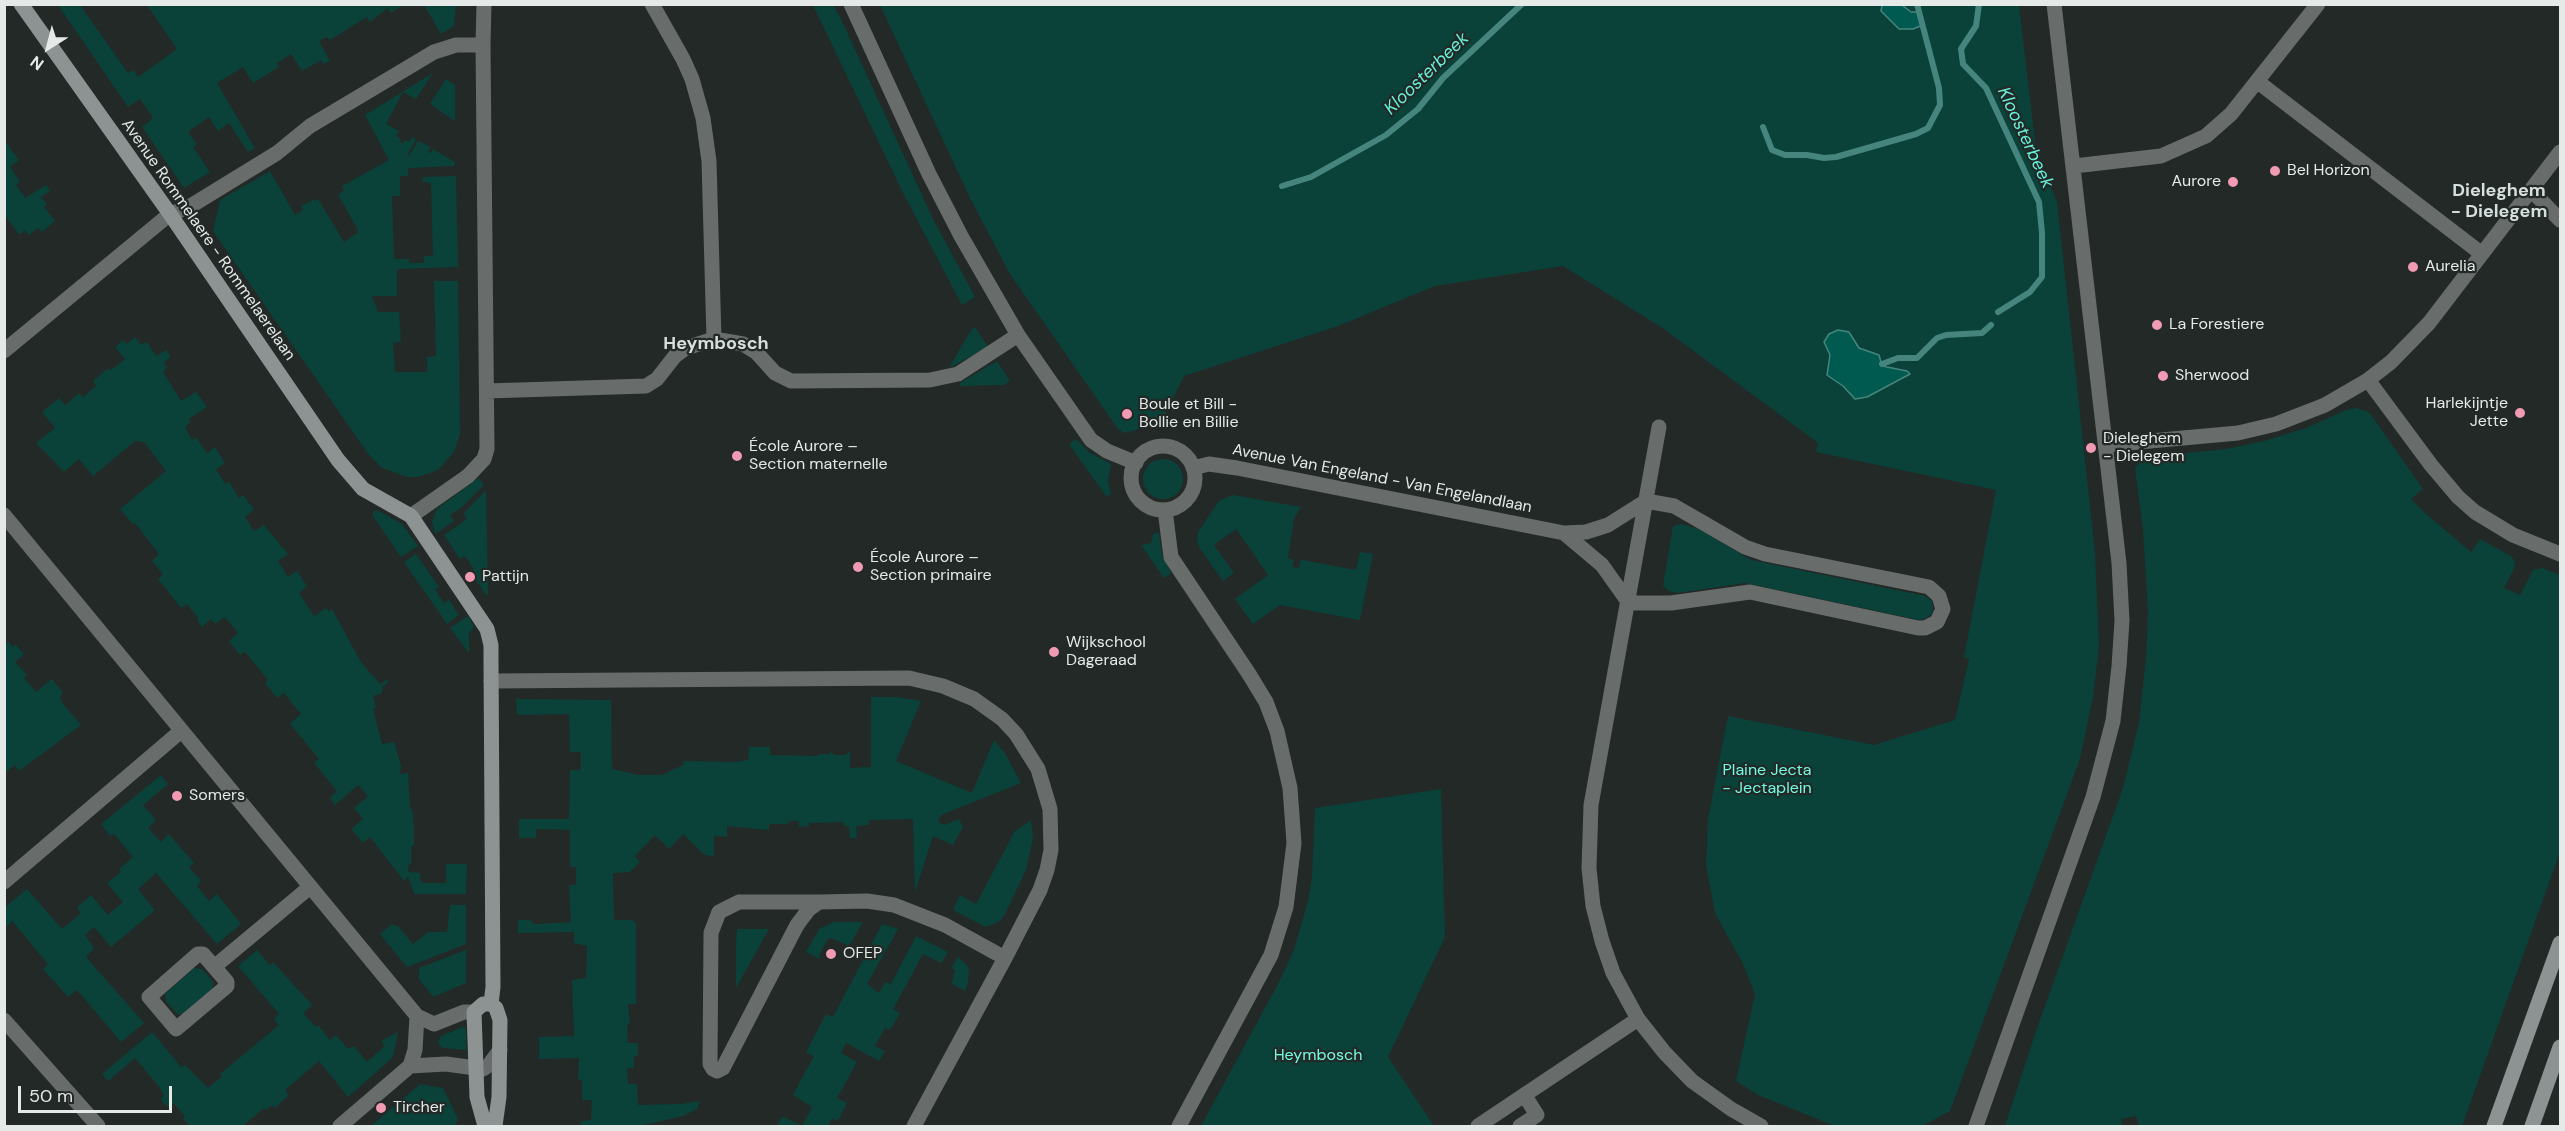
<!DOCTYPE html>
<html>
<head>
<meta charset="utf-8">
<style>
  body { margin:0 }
  #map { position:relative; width:2565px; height:1131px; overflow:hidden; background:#222927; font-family:"DM Sans",sans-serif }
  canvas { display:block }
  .frame { position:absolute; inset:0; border:6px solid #e5e9e8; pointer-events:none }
  .north { position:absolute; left:18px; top:18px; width:60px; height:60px; -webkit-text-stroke:4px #222927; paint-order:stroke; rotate:216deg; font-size:16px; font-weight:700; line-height:24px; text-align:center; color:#e5e9e8 }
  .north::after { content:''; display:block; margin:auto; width:21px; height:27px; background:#e5e9e8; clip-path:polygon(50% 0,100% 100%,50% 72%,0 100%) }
  .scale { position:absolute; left:18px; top:1086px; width:154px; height:27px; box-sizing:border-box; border:3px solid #e5e9e8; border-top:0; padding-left:8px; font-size:18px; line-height:21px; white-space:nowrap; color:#e5e9e8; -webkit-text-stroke:4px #222927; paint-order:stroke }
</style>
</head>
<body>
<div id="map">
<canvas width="2565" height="1131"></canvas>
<div class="frame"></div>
<div class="north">N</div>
<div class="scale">50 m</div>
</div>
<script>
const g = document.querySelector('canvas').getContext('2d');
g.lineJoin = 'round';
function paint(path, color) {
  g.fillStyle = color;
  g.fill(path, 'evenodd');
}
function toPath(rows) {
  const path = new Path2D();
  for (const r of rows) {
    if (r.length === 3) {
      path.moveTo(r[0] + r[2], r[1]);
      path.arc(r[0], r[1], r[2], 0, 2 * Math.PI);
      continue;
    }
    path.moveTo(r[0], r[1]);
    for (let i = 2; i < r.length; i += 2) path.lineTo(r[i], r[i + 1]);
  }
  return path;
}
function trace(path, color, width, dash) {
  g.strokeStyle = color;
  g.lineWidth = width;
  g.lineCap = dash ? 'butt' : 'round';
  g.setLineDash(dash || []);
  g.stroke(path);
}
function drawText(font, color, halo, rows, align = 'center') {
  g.font = font + ' "DM Sans",sans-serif';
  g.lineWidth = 4.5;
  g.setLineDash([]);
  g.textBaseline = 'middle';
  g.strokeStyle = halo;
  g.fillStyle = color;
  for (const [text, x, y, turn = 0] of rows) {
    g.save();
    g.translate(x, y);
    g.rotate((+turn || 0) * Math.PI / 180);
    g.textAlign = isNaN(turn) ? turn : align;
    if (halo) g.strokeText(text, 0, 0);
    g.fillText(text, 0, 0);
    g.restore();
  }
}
const green = toPath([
  [58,5,80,5,128,73,134,70,138,77,177,49,147,5,404,5,391,13,388,8,370,22,367,17,330,40,327,37,319,41,330,61,323,64,321,60,302,71,291,54,277,63,279,67,253,83,243,67,217,83,255,148,248,152,229,123,218,131,209,117,188,132,197,145,193,147,210,172,184,188,142,127,153,118,140,99,128,107],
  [424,5,456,5,454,26,441,34],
  [813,5,833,5,841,19,933,219,975,297,962,305,903,193],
  [880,5,2019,5,2039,175,2052,190,2057,202,2095,552,2099,647,2093,697,2080,759,1950,1111,1922,1126,1835,1126,1758,1095,1736,1081,1755,994,1743,964,1715,913,1706,865,1708,819,1728,716,1874,745,1955,720,1969,659,1964,657,1996,490,1816,452,1818,443,1664,329,1563,266,1435,286,1338,326,1184,376,1161,423,1124,433,1118,429,1010,274,971,200],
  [433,73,416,99,403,92,386,124,399,131,396,136,401,139,400,142,402,144,405,140,409,142,412,137,416,139,407,156,409,156,418,141,431,147,428,152,431,153,433,149,455,162,455,166,408,168,408,176,400,176,400,196,392,196,394,259,409,259,409,263,424,263,424,256,433,256,431,183,423,182,423,177,456,176,458,267,397,269,397,296,372,296,378,312,399,312,401,342,393,343,395,372,427,372,427,357,436,356,434,281,458,281,460,434,454,452,438,470,418,477,407,477,382,468,369,455,213,231,220,200,270,171,295,215,303,210,301,206,314,199,315,201,318,199,344,242,357,233,358,230,338,195,344,191,342,186,389,160,365,115],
  [446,79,455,85,455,121,430,104],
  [5,141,19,160,10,167,20,182,16,185,25,198,46,185,50,191,41,197,47,205,44,207,55,221,42,232,38,228,29,235,25,230,20,235,5,216],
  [975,327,988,347,949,368,971,330],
  [135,337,141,345,147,342,156,356,166,350,171,357,164,362,167,368,163,372,181,401,196,392,207,407,189,419,190,422,185,427,192,440,196,437,207,453,215,447,225,463,216,469,225,484,229,482,239,498,243,495,254,510,245,517,254,531,264,525,288,554,278,561,288,577,297,571,307,586,299,593,314,616,326,608,329,612,332,609,361,662,380,684,387,679,388,683,383,686,382,693,373,696,376,708,373,709,382,744,394,742,401,766,400,774,408,773,410,808,412,809,414,828,414,845,411,846,411,864,409,864,408,872,420,873,421,883,446,883,446,864,467,864,466,894,414,894,408,877,404,881,370,837,363,843,351,829,363,819,354,808,368,796,358,785,335,805,330,798,337,791,314,763,319,759,290,724,301,714,284,693,277,698,265,683,268,680,245,652,240,655,229,641,238,633,225,617,215,624,211,619,202,627,197,620,198,618,187,604,181,608,158,579,163,574,152,561,159,554,135,523,133,524,120,509,166,471,144,442,135,441,93,476,79,459,64,472,36,443,55,428,42,412,59,398,65,405,79,393,83,397,96,386,93,381,108,368,111,370,125,359,115,347,123,340,127,344],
  [997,361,1010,381,1004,385,960,386,960,383],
  [2356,408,2369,412,2423,489,2411,499,2425,513,2471,552,2480,539,2511,556,2515,562,2514,569,2504,588,2520,595,2533,570,2542,568,2560,575,2560,852,2462,1126,2139,1126,2136,1116,2121,1119,2122,1126,2005,1126,2035,1034,2123,788,2139,723,2146,658,2148,613,2143,529,2135,468,2145,457,2226,449,2264,441,2306,428,2346,410],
  [1076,439,1090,453,1111,464,1108,481,1111,495,1106,496,1069,444],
  [1163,479,20],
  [478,478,483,483,483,486,460,509,450,515,454,521,435,534,432,521,437,509],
  [486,490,488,595,487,596,470,572,474,569,465,556,460,559,444,535,467,519,463,514],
  [1233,495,1301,507,1294,518,1288,558,1294,560,1292,567,1299,568,1300,561,1303,560,1356,570,1360,552,1373,554,1360,620,1280,605,1253,624,1235,599,1268,575,1236,529,1214,545,1234,573,1223,581,1199,547,1197,539,1198,532,1219,501],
  [377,510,402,524,418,546,401,557,373,516,373,512],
  [1681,524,1699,529,1751,560,1925,596,1932,601,1933,612,1927,618,1919,620,1745,583,1677,593,1669,591,1663,586,1673,526],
  [1159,533,1162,555,1171,573,1164,578,1141,545,1151,543,1153,534],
  [416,554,439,587,435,590,444,603,449,600,459,615,447,624,404,562],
  [468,616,474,627,469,633,469,653,450,628],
  [9,642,13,647,16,645,24,654,15,662,27,675,24,678,36,692,52,679,63,693,60,697,63,704,81,725,19,771,14,765,5,773,4,645],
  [871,697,896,697,921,701,896,761,972,793,994,740,1005,753,1021,783,941,815,938,822,944,825,959,819,963,827,953,845,933,836,915,892,913,819,869,820,869,825,856,826,857,838,850,838,849,826,844,826,843,822,809,823,809,826,799,827,799,821,789,821,788,824,769,824,769,830,727,826,727,837,714,836,714,856,705,855,683,834,669,849,655,835,635,856,640,862,630,872,613,873,614,920,632,920,636,923,636,1004,628,1004,630,1024,627,1024,628,1043,638,1043,638,1056,634,1056,634,1068,627,1068,628,1084,637,1084,638,1105,681,1104,700,1101,697,1109,683,1116,639,1126,581,1126,581,1121,591,1120,592,1100,582,1100,582,1080,578,1080,579,1058,539,1059,539,1037,574,1036,572,980,586,978,587,946,574,943,574,932,518,933,518,920,531,920,532,923,537,924,571,922,569,885,576,885,576,867,570,867,570,830,536,829,536,838,519,838,519,819,569,819,570,770,581,770,581,752,570,752,569,714,517,715,516,699,611,700,612,769,638,775,662,775,683,765,684,761,735,762,748,760,749,747,770,747,770,755,818,756,819,754,830,754,830,751,835,755,845,755,850,751,850,768,871,767],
  [161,775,168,784,143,805,156,820,148,828,161,842,169,834,194,863,189,867,201,881,197,886,209,901,217,894,241,924,217,944,156,873,138,889,155,910,111,947,94,927,85,935,94,948,86,957,144,1023,121,1042,77,990,68,997,43,969,48,964,12,921,5,928,5,907,27,889,62,929,81,913,77,907,91,895,108,915,123,902,107,883,121,872,119,869,133,857,114,834,110,836,101,824],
  [1441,789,1445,937,1388,1057,1434,1126,1201,1126,1278,984,1294,950,1308,901,1312,878,1315,808],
  [1031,820,1033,838,1026,870,1005,914,1000,921,986,927,953,910,960,895,976,904,1015,831],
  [450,905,466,905,466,944,407,967,380,934,392,924,399,927,413,944,428,932,447,932],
  [834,922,863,922,849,946,831,938,828,939,819,955,820,959,806,952,819,929],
  [882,924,898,929,867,984,879,993,885,982,891,984,916,936,948,952,941,963,923,954,893,1009,900,1013,890,1030,885,1028,875,1046,885,1051,879,1061,846,1043,841,1053,857,1062,837,1098,847,1103,838,1121,832,1118,828,1126,777,1126,782,1116,802,1126,812,1107,793,1095,814,1056,806,1052,826,1014,833,1017],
  [737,929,769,929,736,988,736,942],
  [257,950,270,965,273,962,312,1005,303,1013,316,1027,318,1025,330,1040,336,1035,348,1049,354,1046,367,1062,385,1046,381,1041,398,1032,393,1057,348,1097,319,1061,285,1090,289,1095,275,1108,272,1105,266,1110,264,1108,243,1126,190,1126,183,1119,185,1116,173,1103,168,1107,160,1099,164,1096,160,1088,135,1058,108,1081,102,1074,152,1032,181,1067,185,1065,208,1088,222,1076,220,1074,279,1025,274,1019,279,1014,238,966],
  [466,950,466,983,433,997,419,979,419,968],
  [958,957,967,965,969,971,968,983,965,991,952,984,955,970,951,968],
  [194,968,202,969,213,982,212,989,185,1014,177,1014,166,1001,165,994],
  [463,1027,466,1029,466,1050,443,1048,440,1046,438,1042,441,1036],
  [420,1084,443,1088,458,1119,455,1126,371,1126]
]);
const water = toPath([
  [1882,5,1902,5,1911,12,1920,12,1923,25,1913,29,1899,29,1881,11,1882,5],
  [1838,330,1849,332,1859,348,1879,355,1882,366,1907,371,1910,374,1867,397,1855,399,1843,386,1827,375,1830,355,1824,342,1829,334,1838,330]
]);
const stream = toPath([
  [1979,4,1976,26,1961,49,1963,64,1986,88,2039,202,2042,233,2042,277,2030,292,1998,312],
  [1763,127,1772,150,1785,155,1807,155,1824,158,1836,157,1916,134,1928,128,1940,105,1939,88,1917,4],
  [1282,186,1311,177,1386,135,1418,109,1443,78,1522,4],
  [1882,364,1898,358,1917,358,1937,338,1946,335,1982,333,1991,325]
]);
const street = toPath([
  [652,4,683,59,692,79,703,118,709,161,714,339],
  [851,4,929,174,961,236,1018,335,1091,440,1107,451,1136,463],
  [2258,82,2482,254],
  [2074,166,2161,156,2206,136,2231,114,2318,4],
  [2531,190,2560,220],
  [4,351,170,214,189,207,277,153,310,126,434,52,456,45,483,45],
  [2368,380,2431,465,2458,497,2475,512,2513,535,2560,554],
  [487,391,646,386,657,379,675,356,686,348,714,339,743,344,756,352,775,373,791,381,930,380,958,374,1018,335],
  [1659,427,1591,805,1589,868,1593,906,1602,941,1613,973,1638,1019,1664,1052,1692,1081,1731,1109,1761,1126],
  [2106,445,2238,433,2276,424,2325,405,2368,380,2391,362,2429,323,2560,152],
  [1163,478,32],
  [1193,468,1209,464,1237,468,1564,533,1586,532,1608,525,1646,501],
  [1165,510,1171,557,1249,674,1266,702,1277,731,1290,788,1294,843,1286,907,1271,955,1179,1126],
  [4,515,417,1016,434,1024,464,1012,474,1012],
  [411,516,468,476,484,459,487,449,483,45,484,4],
  [1564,533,1602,565,1629,603],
  [1629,603,1671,603,1750,592,1918,628,1925,628,1937,622,1943,609,1939,596,1929,587,1765,554,1745,547,1674,506,1646,501],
  [491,681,909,678,943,686,974,699,1002,719,1016,734,1038,769,1050,809,1051,850,1047,870,1040,890,1005,958,914,1126],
  [4,882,181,731],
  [739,902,819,902,809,909,797,925,723,1068,717,1071,713,1069,710,1064,711,933,719,912,739,902],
  [819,902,867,901,894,905,945,925,1005,958],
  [198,954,203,954,227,982,227,986,176,1029,149,997,198,954],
  [214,967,310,887],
  [4,1020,98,1126],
  [410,1066,446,1064,483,1069,489,1065,500,1050],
  [340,1126,410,1066,415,1050,417,1016],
  [1478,1126,1638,1019],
  [1520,1126,1537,1115,1525,1096],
  [1976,1126,2093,797,2113,721,2119,666,2122,621,2119,563,2054,4]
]);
const secondary = toPath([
  [21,4,170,214,338,460,363,489,411,516,487,629,491,645,491,660,493,987,491,1004],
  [491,1004,496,1008,500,1020,499,1097,495,1126],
  [485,1126,477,1097,474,1012,483,1004,491,1004],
  [2494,1126,2560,943],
  [2532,1126,2560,1047]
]);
const markers = [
  [2275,171,6,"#f09ab4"],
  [2233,182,6,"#f09ab4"],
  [2413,267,6,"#f09ab4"],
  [2157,325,6,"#f09ab4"],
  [2163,376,6,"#f09ab4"],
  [2520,413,6,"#f09ab4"],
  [1127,414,6,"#f09ab4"],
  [2091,448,6,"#f09ab4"],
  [737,456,6,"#f09ab4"],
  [858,567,6,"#f09ab4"],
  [470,577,6,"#f09ab4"],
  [1054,652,6,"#f09ab4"],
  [177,796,6,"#f09ab4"],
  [831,954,6,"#f09ab4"],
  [381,1108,6,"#f09ab4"]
];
const poiNames = [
  ["Bel Horizon",2287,171],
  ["Aurore",2221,182,"right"],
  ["Aurelia",2425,267],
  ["La Forestiere",2169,325],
  ["Sherwood",2175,376],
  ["Harlekijntje",2508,404,"right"],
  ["Jette",2508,422,"right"],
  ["Boule et Bill -",1139,405],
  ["Bollie en Billie",1139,423],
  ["Dieleghem",2103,439],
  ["- Dielegem",2103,457],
  ["École Aurore –",749,447],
  ["Section maternelle",749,465],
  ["École Aurore –",870,558],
  ["Section primaire",870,576],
  ["Pattijn",482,577],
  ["Wijkschool",1066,643],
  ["Dageraad",1066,661],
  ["Somers",189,796],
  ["OFEP",843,954],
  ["Tircher",393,1108]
];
const streetNames = [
  ["Avenue Rommelaere - Rommelaerelaan",208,240,55],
  ["Avenue Van Engeland - Van Engelandlaan",1382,479,11]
];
const parkNames = [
  ["Plaine Jecta",1767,771],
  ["- Jectaplein",1767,789],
  ["Heymbosch",1318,1056]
];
const waterNames = [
  ["Kloosterbeek",1427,74,-44],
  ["Kloosterbeek",2025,138,65]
];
const neighbourhoodNames = [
  ["Dieleghem",2499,191],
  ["- Dielegem",2499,212],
  ["Heymbosch",716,344]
];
paint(green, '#0a423a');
paint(water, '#015a4f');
trace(water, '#45857d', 1.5);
trace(stream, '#45857d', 6);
trace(street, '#686c6b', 15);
trace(secondary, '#8d9392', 15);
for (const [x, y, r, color] of markers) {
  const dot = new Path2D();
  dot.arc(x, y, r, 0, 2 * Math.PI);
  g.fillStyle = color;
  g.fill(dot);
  trace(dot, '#222927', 2);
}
drawText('16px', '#e5e9e8', '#222927', poiNames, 'left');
drawText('16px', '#e5e9e8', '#222927', streetNames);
drawText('16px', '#72fae2', '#222927', parkNames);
drawText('italic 18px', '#67f0d9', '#222927', waterNames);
drawText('bold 18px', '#d6dfdd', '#222927', neighbourhoodNames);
</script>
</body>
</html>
